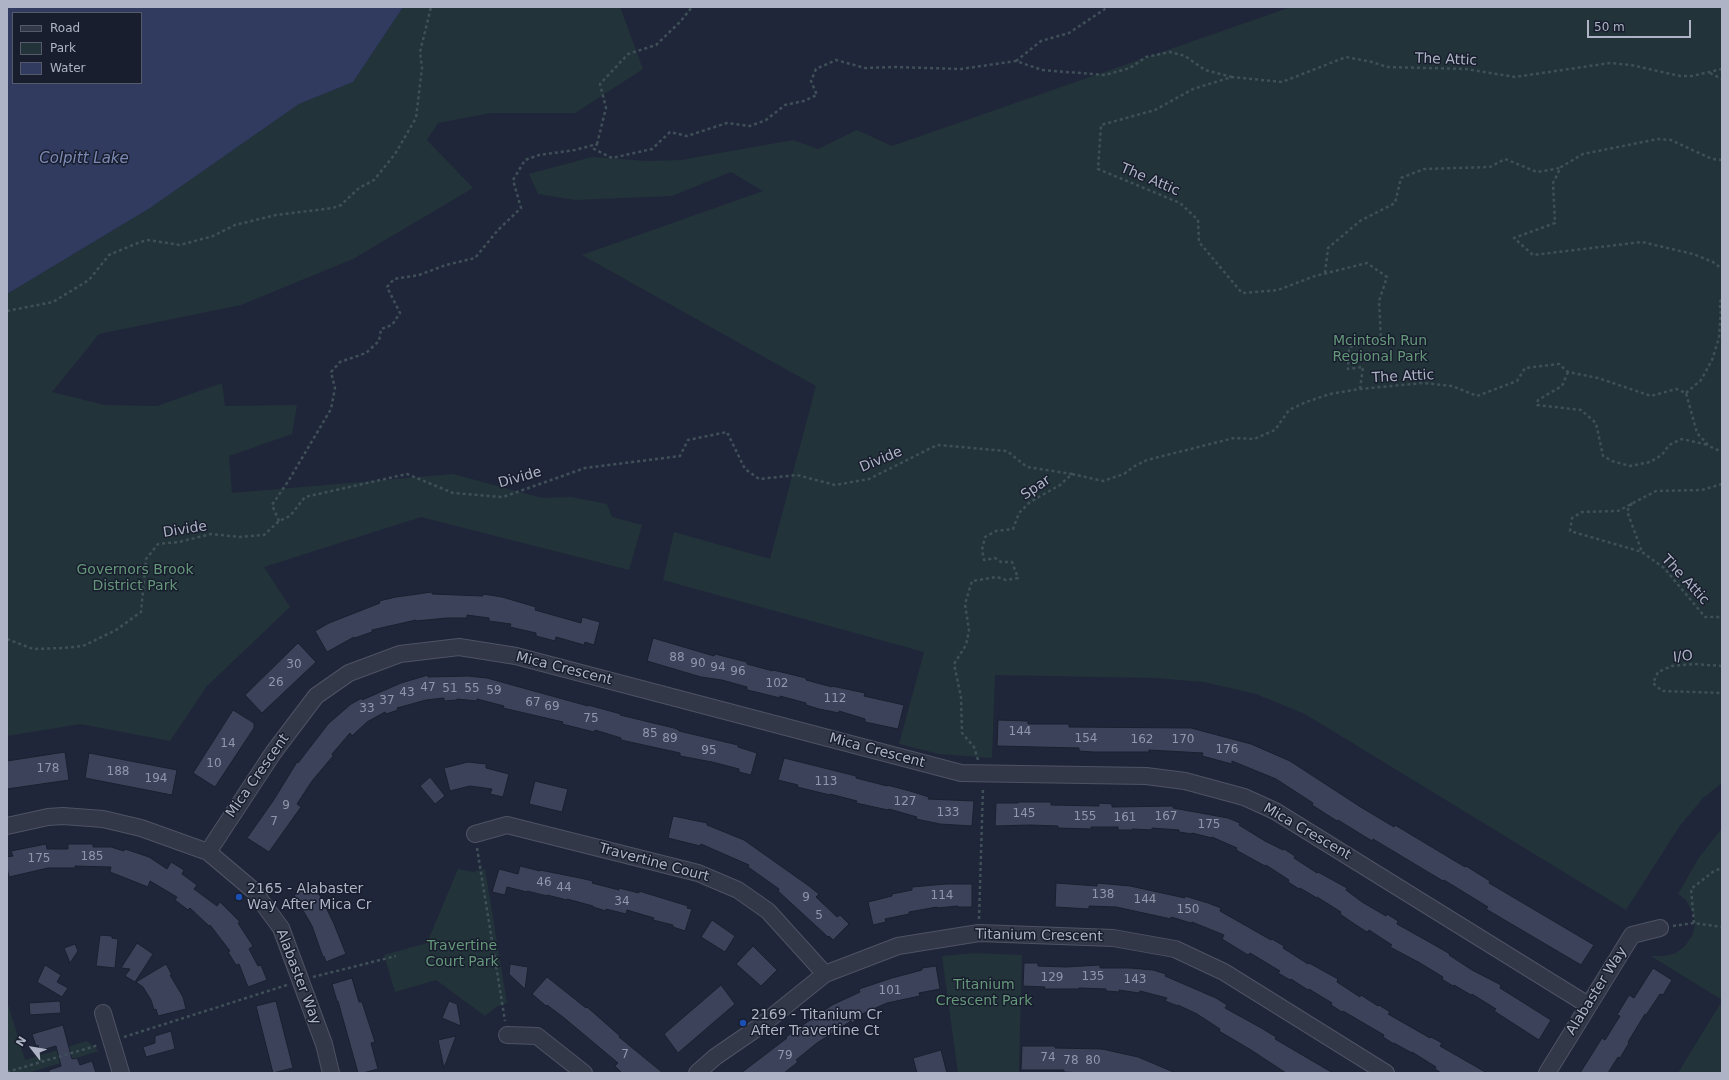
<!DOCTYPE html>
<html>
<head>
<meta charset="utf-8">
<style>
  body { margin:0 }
  #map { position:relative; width:1729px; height:1080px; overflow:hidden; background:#202639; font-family:"DejaVu Sans",sans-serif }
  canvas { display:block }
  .frame { position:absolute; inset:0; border:8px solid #aeb3c6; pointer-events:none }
  .legend { position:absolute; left:12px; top:12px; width:130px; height:72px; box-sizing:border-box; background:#191e2e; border:1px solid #555a6b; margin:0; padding:5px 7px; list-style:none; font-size:12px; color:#aeb3c6 }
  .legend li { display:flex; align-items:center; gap:8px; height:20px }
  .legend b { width:20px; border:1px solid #555a6b }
  .north { position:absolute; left:12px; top:1028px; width:40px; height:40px; -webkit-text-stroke:3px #191e2e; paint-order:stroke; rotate:301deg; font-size:11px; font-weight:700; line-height:16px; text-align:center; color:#aeb3c6 }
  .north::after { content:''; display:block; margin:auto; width:14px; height:18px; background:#aeb3c6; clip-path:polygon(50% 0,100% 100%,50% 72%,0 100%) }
  .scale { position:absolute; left:1587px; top:20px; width:104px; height:18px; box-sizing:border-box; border:2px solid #aeb3c6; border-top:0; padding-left:5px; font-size:12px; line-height:14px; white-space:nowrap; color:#aeb3c6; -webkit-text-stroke:3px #191e2e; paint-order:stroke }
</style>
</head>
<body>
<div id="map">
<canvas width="1729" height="1080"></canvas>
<div class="frame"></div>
<ul class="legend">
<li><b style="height:5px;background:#333849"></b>Road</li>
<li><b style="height:11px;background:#22333a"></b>Park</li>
<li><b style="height:11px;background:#303b5f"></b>Water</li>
</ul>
<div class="north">N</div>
<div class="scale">50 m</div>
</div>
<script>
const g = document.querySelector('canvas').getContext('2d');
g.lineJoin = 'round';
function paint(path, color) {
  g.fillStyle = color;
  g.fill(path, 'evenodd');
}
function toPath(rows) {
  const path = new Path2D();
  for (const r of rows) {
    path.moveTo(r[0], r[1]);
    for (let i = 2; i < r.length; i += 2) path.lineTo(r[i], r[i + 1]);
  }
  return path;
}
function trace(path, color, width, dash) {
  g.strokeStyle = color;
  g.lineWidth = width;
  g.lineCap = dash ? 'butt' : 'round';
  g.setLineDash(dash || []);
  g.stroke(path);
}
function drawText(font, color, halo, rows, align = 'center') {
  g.font = font + ' "DejaVu Sans",sans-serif';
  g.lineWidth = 3;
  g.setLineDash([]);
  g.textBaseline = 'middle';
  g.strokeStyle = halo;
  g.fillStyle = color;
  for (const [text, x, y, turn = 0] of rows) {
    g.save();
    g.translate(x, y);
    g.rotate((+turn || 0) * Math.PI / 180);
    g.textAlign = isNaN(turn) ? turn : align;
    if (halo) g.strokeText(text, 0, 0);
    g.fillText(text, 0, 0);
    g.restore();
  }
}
const green = toPath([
  [403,7,620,7,643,69,575,113,491,113,438,123,427,140,473,188,353,259,241,305,99,334,52,392,105,405,157,406,222,383,225,406,297,405,292,434,229,456,232,493,453,474,542,498,571,497,607,504,612,517,642,525,629,570,421,517,264,567,290,607,207,686,170,741,80,724,7,736,7,294,150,208,299,104,353,82],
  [1291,7,1722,7,1722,783,1703,798,1679,827,1626,910,1305,714,1256,694,1204,682,1155,678,995,675,992,758,939,754,899,744,924,652,663,580,674,532,770,559,816,386,582,255,763,191,731,172,672,196,575,200,538,194,529,174,592,157,647,161,681,160,793,140,818,149,857,130,892,146],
  [1722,828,1722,1000,1651,956,1665,956,1676,953,1685,946,1692,936,1695,925,1693,913,1686,900,1678,894,1698,859],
  [458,869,473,872,485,869,507,1003,496,1007,485,1016,436,980,395,992,384,955,427,943],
  [975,953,1022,955,1019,1073,958,1073,942,956],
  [7,1001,25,1060,87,1041,99,1051,28,1073,7,1073],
  [1722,1001,1722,1073,1678,1073]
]);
const water = toPath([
  [7,7,403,7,353,82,299,104,150,208,7,294],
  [13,13,141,13,141,83,13,83]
]);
const building = toPath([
  [432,592,432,594,483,596,483,594,502,597,536,607,535,610,581,623,582,617,600,622,594,645,585,642,584,645,556,637,555,641,536,636,536,633,510,627,511,624,489,621,489,618,467,615,467,618,447,618,416,621,416,620,372,630,372,632,355,638,354,637,327,652,315,631,329,623,380,603,379,601,396,597,432,592],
  [653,638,714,656,715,654,747,662,747,664,773,671,773,670,806,678,806,680,832,687,832,686,865,693,864,696,904,705,898,729,865,722,865,719,839,711,839,713,819,709,806,705,806,703,780,696,780,698,760,693,747,690,747,687,722,680,701,677,647,661,653,638],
  [298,643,316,662,262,713,245,695,298,643],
  [428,675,428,677,468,676,487,678,588,706,588,705,621,714,620,715,674,728,679,730,679,731,738,745,738,747,757,753,751,775,739,772,739,769,712,762,680,756,680,753,621,740,621,738,595,730,594,732,562,724,563,722,503,708,504,706,477,699,477,701,457,699,457,700,444,701,444,698,426,700,397,708,398,710,386,714,385,712,367,722,352,736,350,733,332,754,333,756,312,781,297,804,301,807,269,852,247,838,273,801,297,762,298,763,328,724,351,704,362,698,362,700,401,683,428,675],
  [233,710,254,723,254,728,215,787,193,773,233,710],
  [998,720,1028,721,1028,724,1069,724,1069,727,1191,728,1251,744,1290,761,1359,806,1394,827,1395,825,1465,867,1466,866,1490,881,1489,883,1594,945,1581,965,1486,909,1488,907,1444,880,1443,881,1373,839,1372,841,1338,820,1337,821,1312,805,1313,803,1276,779,1232,761,1232,764,1202,756,1203,753,1149,750,1149,752,1093,752,1079,751,1079,748,997,746,998,720],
  [65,752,69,780,7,789,7,761,65,752],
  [89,753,177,770,172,795,85,778,89,753],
  [784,758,856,776,856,778,887,786,887,785,910,791,929,797,928,799,974,801,972,826,940,824,916,819,917,817,889,809,888,810,856,803,857,801,830,794,830,795,797,787,798,785,778,780,784,758],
  [468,762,486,764,486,768,509,774,503,797,490,794,492,789,470,786,450,791,444,768,468,762],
  [430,777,445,796,435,804,420,786,430,777],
  [535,781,568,789,562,812,529,804,535,781],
  [1018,802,1051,802,1051,805,1099,806,1099,803,1112,804,1112,807,1173,806,1173,808,1228,818,1240,823,1239,825,1265,841,1283,850,1284,849,1295,856,1294,858,1317,873,1318,872,1347,888,1346,890,1362,902,1386,916,1387,914,1398,921,1397,924,1438,947,1450,954,1449,955,1472,970,1501,985,1500,988,1551,1020,1539,1040,1494,1011,1496,1009,1472,994,1471,995,1454,985,1453,986,1442,979,1443,977,1420,963,1390,947,1392,945,1369,930,1367,932,1356,925,1340,914,1341,912,1317,897,1317,898,1300,888,1299,889,1288,882,1289,880,1266,865,1265,866,1236,850,1237,848,1212,837,1212,838,1192,833,1192,834,1179,832,1179,830,1152,828,1152,830,1132,829,1132,830,1118,830,1118,827,1091,827,1091,829,1058,828,1058,826,1030,825,995,826,996,803,1018,803,1018,802],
  [673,816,707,823,707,825,744,840,809,886,819,894,816,897,837,917,840,915,849,924,833,940,829,936,828,937,778,891,779,889,748,867,749,865,701,844,700,846,668,838,673,816],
  [46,844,47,849,68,849,68,844,93,844,93,847,111,847,124,851,125,849,149,857,167,869,171,862,184,870,182,874,197,885,194,889,217,906,220,902,240,922,238,923,253,946,249,949,258,966,261,965,267,980,248,987,239,964,236,965,228,952,230,951,210,925,209,926,190,908,188,910,175,900,177,897,150,881,148,887,110,872,111,867,75,866,75,868,48,868,9,877,7,868,7,857,13,856,11,851,46,844],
  [520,866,540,871,540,870,580,878,593,881,592,883,619,890,619,888,639,893,639,891,688,906,687,908,692,909,685,931,673,927,673,925,653,920,654,918,627,910,626,914,606,909,606,911,593,907,593,906,567,899,567,900,547,895,547,896,527,891,527,892,507,887,505,895,492,892,499,869,518,874,520,866],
  [1056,883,1097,886,1097,883,1130,886,1185,898,1185,896,1208,903,1221,908,1220,911,1271,940,1272,939,1284,946,1283,948,1308,964,1309,963,1338,979,1337,982,1360,997,1361,995,1378,1006,1379,1005,1390,1012,1388,1014,1430,1038,1431,1037,1442,1043,1440,1046,1487,1073,1441,1073,1435,1069,1436,1067,1412,1052,1412,1053,1394,1043,1394,1044,1383,1037,1384,1035,1343,1011,1342,1012,1331,1005,1332,1003,1309,989,1308,990,1291,979,1290,980,1278,973,1280,971,1250,953,1248,955,1222,939,1224,935,1192,922,1191,923,1171,917,1171,919,1116,907,1089,906,1089,909,1055,907,1056,883],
  [312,884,322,899,334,924,346,954,326,962,324,956,323,957,312,926,294,895,312,884],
  [946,884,972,884,972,907,958,907,958,906,937,908,937,907,909,912,909,914,885,919,886,922,873,925,868,902,892,896,892,894,912,890,912,887,946,884],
  [712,920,735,936,725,952,701,937,712,920],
  [100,935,112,936,112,938,118,939,115,968,96,966,100,935],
  [137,943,153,954,135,982,125,976,130,969,121,968,137,943],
  [75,944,78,951,70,963,64,948,75,944],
  [753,946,777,970,761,986,736,964,753,946],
  [1024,963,1038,963,1038,966,1066,967,1100,965,1100,968,1130,968,1153,970,1166,974,1165,976,1216,998,1227,1005,1225,1008,1263,1029,1276,1037,1275,1039,1333,1073,1286,1073,1251,1050,1219,1031,1220,1029,1197,1014,1178,1005,1178,1006,1165,1001,1167,998,1140,991,1139,993,1119,990,1119,992,1106,991,1106,989,1079,988,1079,989,1044,989,1045,987,1023,986,1024,963],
  [166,964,172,975,170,975,183,997,186,1009,158,1016,156,1009,154,1010,151,1000,143,987,136,982,166,964],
  [510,964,528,967,525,989,509,974,510,964],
  [45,965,61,975,57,982,68,988,62,997,37,982,45,965],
  [936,966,940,989,919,993,920,996,887,1003,862,1014,863,1016,852,1023,851,1021,817,1043,796,1060,798,1062,784,1073,741,1073,787,1038,786,1037,797,1029,832,1005,860,992,859,989,892,978,922,970,922,968,936,966],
  [1653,968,1672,980,1663,995,1660,994,1646,1015,1645,1014,1628,1042,1629,1043,1620,1058,1618,1057,1608,1073,1580,1073,1602,1038,1605,1040,1620,1016,1617,1015,1629,995,1634,998,1653,968],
  [547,977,586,1008,587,1007,620,1036,619,1037,663,1073,622,1073,615,1066,618,1063,563,1017,547,1005,546,1006,532,994,547,977],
  [352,978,359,1002,362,1002,375,1042,371,1043,378,1069,363,1073,358,1073,338,1001,337,1001,332,984,352,978],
  [721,985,735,1004,678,1053,664,1034,721,985],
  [60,1001,61,1013,30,1015,29,1003,60,1001],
  [276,1001,293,1068,273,1073,256,1006,276,1001],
  [449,1001,457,1004,461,1026,442,1018,449,1001],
  [63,1025,72,1059,77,1058,80,1065,92,1061,96,1073,49,1073,49,1070,61,1066,56,1046,39,1051,38,1045,36,1046,32,1034,63,1025],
  [171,1031,175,1049,146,1057,143,1047,155,1043,155,1036,171,1031],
  [456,1036,444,1068,438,1040,456,1036],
  [1022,1046,1055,1046,1055,1048,1102,1049,1138,1057,1176,1073,1083,1073,1064,1072,1064,1070,1021,1070,1022,1046],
  [941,1050,947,1073,917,1073,913,1058,941,1050]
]);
const path = toPath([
  [1016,61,1041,41,1069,33,1108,7],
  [1710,73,1722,79],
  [597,144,606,108,600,84,628,54,656,45,680,22,692,7],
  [1722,160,1712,159,1671,140,1658,139,1583,154,1561,167,1553,183,1555,223,1514,238,1533,255,1642,242,1693,254,1713,262,1722,269],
  [1325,273,1328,248,1360,221,1395,203,1401,178,1424,169,1490,167,1505,159,1537,172,1560,168],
  [7,311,53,302,89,280,109,255,140,242,148,240,180,245,213,236,235,225,276,215,333,208,341,205,359,188,374,180,395,154,416,118,422,68,420,52,431,7],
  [1568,372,1562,386,1538,400,1537,405,1581,410,1596,423,1603,456,1612,461,1630,466,1650,462,1662,455,1669,445,1682,439,1708,445],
  [1360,389,1363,367,1348,369,1349,347,1381,340,1379,301,1387,277,1367,263,1315,276,1278,290,1242,293,1199,242,1198,220,1180,203,1098,169,1101,125,1155,110,1193,89,1232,77,1282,82,1346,57,1372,62,1387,67,1466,69,1515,77,1610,63,1631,65,1680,76,1692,76,1722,69],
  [1686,393,1701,380,1712,360,1719,338,1721,309,1719,304,1722,298],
  [1722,484,1702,490,1656,491,1618,511,1582,512,1572,518,1570,531,1642,552,1664,568,1705,617,1722,617],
  [1632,503,1627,511,1642,552],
  [279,521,272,505,289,480,331,409,335,388,331,372,340,362,366,353,379,341,381,329,392,325,400,313,387,287,394,279,419,275,446,265,475,258,498,230,521,208,513,180,525,160,539,155,575,150,597,144,594,149,612,158,652,149,670,132,687,136,727,123,750,126,766,120,785,105,804,101,817,95,811,81,816,69,836,60,865,68,894,67,961,69,1016,61,1042,70,1105,75,1130,68,1146,57,1170,52,1185,56,1205,70,1232,77],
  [7,639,33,649,63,648,83,646,116,630,141,612,146,559,158,544,179,542,211,534,240,537,264,535,279,521,290,516,305,497,407,474,453,493,503,497,585,468,680,456,688,440,727,432,745,469,759,479,797,475,835,485,869,479,937,445,1007,451,1027,467,1072,474],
  [1722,666,1694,664,1672,666,1658,672,1653,683,1662,691,1722,693],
  [978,760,974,747,962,733,961,697,954,664,966,645,969,630,965,604,972,581,997,577,1006,580,1018,578,1012,562,1001,562,995,558,984,560,982,550,985,537,996,531,1013,529,1019,513,1030,502,1060,485,1072,474,1103,481,1124,474,1133,467,1147,460,1234,438,1254,439,1275,430,1289,410,1306,402,1330,394,1360,389,1423,383,1452,386,1477,396,1517,381,1525,368,1559,364,1568,372,1598,378,1651,396,1676,389,1686,393,1697,433,1709,446,1722,452],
  [477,848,505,1021],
  [979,919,983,788],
  [1694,923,1691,889,1714,871,1722,868],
  [1673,926,1694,923,1722,927],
  [313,977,396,956],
  [124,1037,287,985],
  [7,1072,99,1045]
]);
const minor = toPath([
  [7,826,48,817,63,816,103,819,141,828,208,852,253,890,281,928,324,1044,331,1073],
  [475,834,507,825,698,873,738,890,768,911,825,974],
  [208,852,273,753,316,696,349,673,400,654,459,647,516,656,961,773,1146,776,1185,781,1244,797,1275,811,1588,1005],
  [103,1013,121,1073],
  [507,1035,537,1036,584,1073],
  [697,1073,715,1057,763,1024,825,974,898,946,979,933,1113,938,1175,949,1224,972,1386,1073],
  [1547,1073,1632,935,1660,928]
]);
const markers = [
  [239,897,4,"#1a4fb4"],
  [743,1023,4,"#1a4fb4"]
];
const numberNames = [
  ["88",677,658],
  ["90",698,664],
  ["30",294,665],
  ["94",718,668],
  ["96",738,672],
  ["26",276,683],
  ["102",777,684],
  ["47",428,688],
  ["51",450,689],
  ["55",472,689],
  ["59",494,691],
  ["43",407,693],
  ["112",835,699],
  ["37",387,701],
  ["67",533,703],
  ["69",552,707],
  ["33",367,709],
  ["75",591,719],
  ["144",1020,732],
  ["85",650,734],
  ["89",670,739],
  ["154",1086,739],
  ["162",1142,740],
  ["170",1183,740],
  ["14",228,744],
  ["176",1227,750],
  ["95",709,751],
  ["10",214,764],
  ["178",48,769],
  ["188",118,772],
  ["194",156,779],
  ["113",826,782],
  ["127",905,802],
  ["9",286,806],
  ["133",948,813],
  ["145",1024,814],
  ["155",1085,817],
  ["167",1166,817],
  ["161",1125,818],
  ["7",274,822],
  ["175",1209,825],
  ["185",92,857],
  ["175",39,859],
  ["46",544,883],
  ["44",564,888],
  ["138",1103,895],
  ["114",942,896],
  ["9",806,898],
  ["144",1145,900],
  ["34",622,902],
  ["150",1188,910],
  ["5",819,916],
  ["135",1093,977],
  ["129",1052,978],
  ["143",1135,980],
  ["101",890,991],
  ["7",625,1055],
  ["79",785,1056],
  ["74",1048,1058],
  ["78",1071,1061],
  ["80",1093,1061]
];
const streetNames = [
  ["The Attic",1446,60,2],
  ["The Attic",1150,180,23],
  ["The Attic",1403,377,-3],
  ["Divide",881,460,-23],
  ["Divide",520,478,-16],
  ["Spar",1036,488,-34],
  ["Divide",185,530,-9],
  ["The Attic",1685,580,47],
  ["I/O",1683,657,-6],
  ["Mica Crescent",564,669,14],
  ["Mica Crescent",877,751,15],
  ["Mica Crescent",258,776,-55],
  ["Mica Crescent",1307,832,30],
  ["Travertine Court",654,863,15],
  ["Titanium Crescent",1039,936,1],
  ["Alabaster Way",298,977,69],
  ["Alabaster Way",1597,991,-58]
];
const parkNames = [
  ["Mcintosh Run",1380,341],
  ["Regional Park",1380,357],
  ["Governors Brook",135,570],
  ["District Park",135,586],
  ["Travertine",462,946],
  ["Court Park",462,962],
  ["Titanium",984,985],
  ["Crescent Park",984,1001]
];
const poiNames = [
  ["2165 - Alabaster",247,889],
  ["Way After Mica Cr",247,905],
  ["2169 - Titanium Cr",751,1015],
  ["After Travertine Ct",751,1031]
];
const waterNames = [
  ["Colpitt Lake",84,159]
];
paint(green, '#22333a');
paint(water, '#303b5f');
paint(building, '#3b4259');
trace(building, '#1b2030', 1);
trace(minor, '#4e5364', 18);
trace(path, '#3f5058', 2.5, [3, 3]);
trace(minor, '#333849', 16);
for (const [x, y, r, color] of markers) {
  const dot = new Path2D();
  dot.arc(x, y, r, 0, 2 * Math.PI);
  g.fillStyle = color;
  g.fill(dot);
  trace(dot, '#191e2e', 1.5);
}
drawText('12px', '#9197ab', null, numberNames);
drawText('14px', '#aeb3c6', '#191e2e', streetNames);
drawText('14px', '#649879', '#191e2e', parkNames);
drawText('14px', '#aeb3c6', '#191e2e', poiNames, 'left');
drawText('italic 15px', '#7b8ab4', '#191e2e', waterNames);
</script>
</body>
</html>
